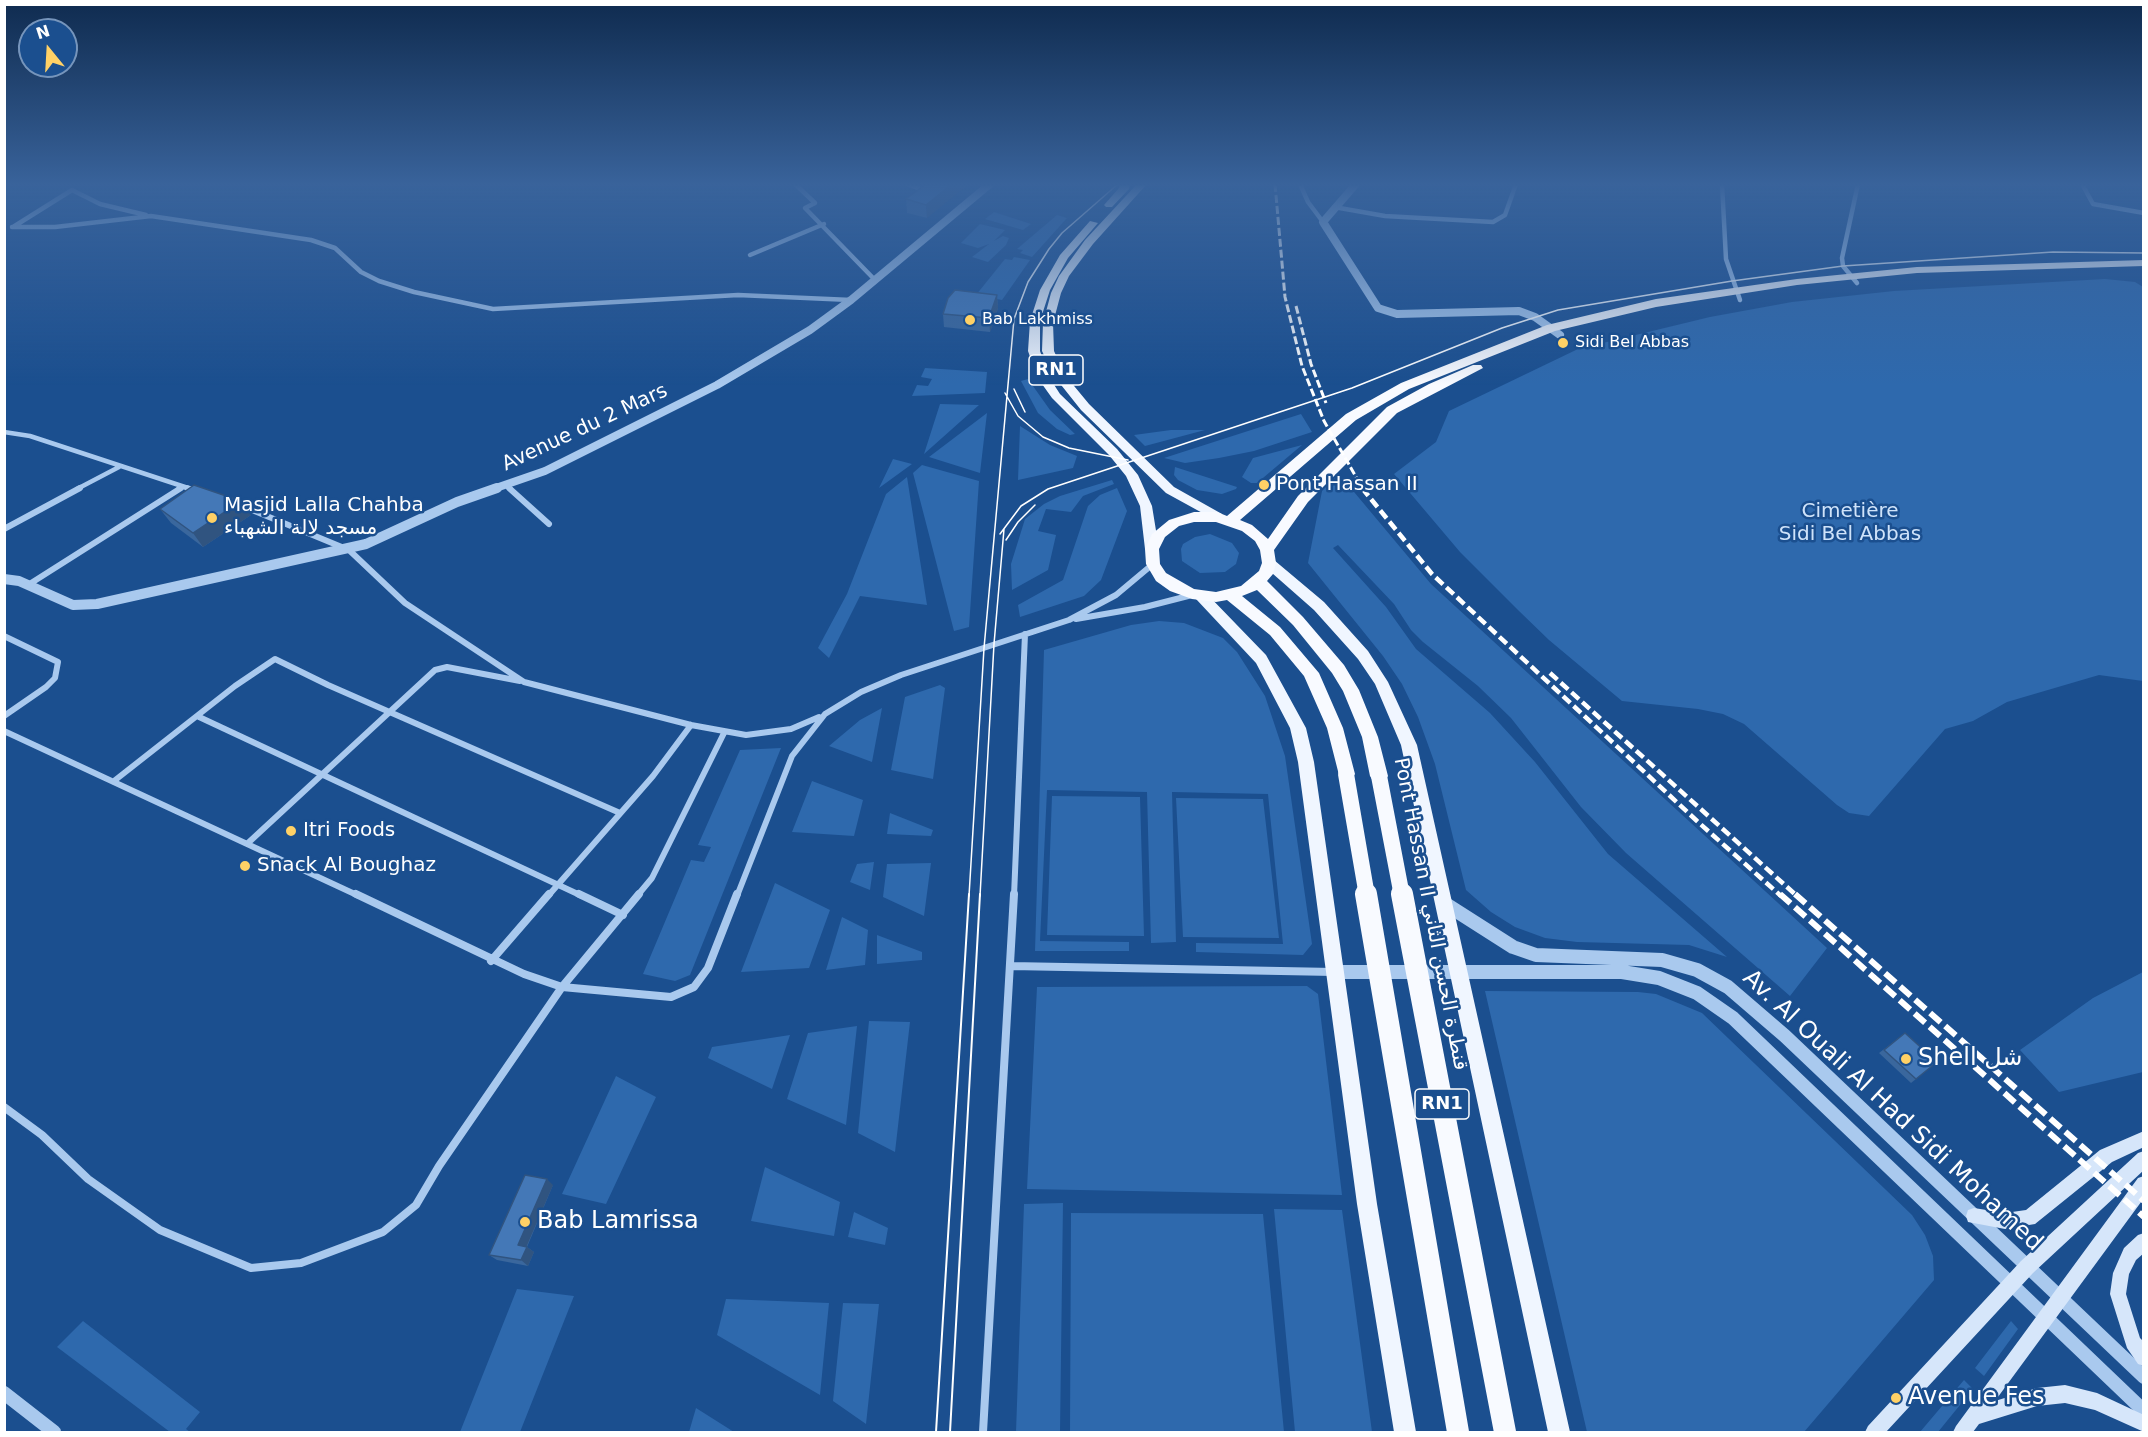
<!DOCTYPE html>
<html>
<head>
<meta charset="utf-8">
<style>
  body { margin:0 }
  #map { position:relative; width:2148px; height:1437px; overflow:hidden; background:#1b4f8f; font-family:"DejaVu Sans",sans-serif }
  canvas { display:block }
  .frame { position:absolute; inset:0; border:6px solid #fff; pointer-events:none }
  .north { position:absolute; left:18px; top:18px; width:60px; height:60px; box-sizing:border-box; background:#1b4f8f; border:2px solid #7695bc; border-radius:50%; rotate:342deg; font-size:16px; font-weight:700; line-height:24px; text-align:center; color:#fff }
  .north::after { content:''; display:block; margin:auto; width:21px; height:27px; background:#ffd166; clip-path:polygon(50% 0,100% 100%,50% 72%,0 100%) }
</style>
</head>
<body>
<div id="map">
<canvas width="2148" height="1437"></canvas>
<div class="frame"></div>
<div class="north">N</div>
</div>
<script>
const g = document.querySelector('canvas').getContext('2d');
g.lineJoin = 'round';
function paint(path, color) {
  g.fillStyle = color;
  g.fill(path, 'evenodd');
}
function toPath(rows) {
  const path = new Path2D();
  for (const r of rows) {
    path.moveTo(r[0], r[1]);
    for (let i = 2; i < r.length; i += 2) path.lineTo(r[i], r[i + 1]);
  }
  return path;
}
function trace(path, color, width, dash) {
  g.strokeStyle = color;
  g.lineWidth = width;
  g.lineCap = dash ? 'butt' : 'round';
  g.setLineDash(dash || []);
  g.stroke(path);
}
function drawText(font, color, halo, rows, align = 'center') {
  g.font = font + ' "DejaVu Sans","Noto Sans Arabic",sans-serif';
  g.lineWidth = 5;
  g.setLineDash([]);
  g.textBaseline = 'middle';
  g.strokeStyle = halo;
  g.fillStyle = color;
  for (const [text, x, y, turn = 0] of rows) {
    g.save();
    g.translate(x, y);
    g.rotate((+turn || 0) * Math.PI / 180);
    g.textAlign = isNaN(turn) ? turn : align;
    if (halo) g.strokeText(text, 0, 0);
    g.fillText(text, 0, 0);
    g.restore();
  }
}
const green = toPath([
  [994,212,1031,224,1023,230,985,219],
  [1057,215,1067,218,1032,257,1020,253,1023,250,1017,249],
  [980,224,1005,230,994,241,1003,236,1009,238,1006,245,988,262,972,257,989,244,978,248,961,243],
  [1014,257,1030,260,1002,300,976,295,1005,259,1012,260],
  [2105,279,2135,282,2143,287,2143,681,2099,675,2007,702,1973,721,1945,729,1869,816,1849,813,1837,805,1744,724,1723,714,1698,709,1622,701,1549,640,1519,611,1460,552,1394,474,1436,442,1449,411,1578,349,1710,317,1792,302,1894,291],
  [925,368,987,372,985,393,912,396,917,385,928,386,932,379,921,377],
  [1028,379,1050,410,1075,434,1070,435,1057,429,1038,413,1021,381],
  [940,404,979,405,924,454],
  [987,413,980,473,929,457],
  [1301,414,1312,432,1254,451,1219,458,1185,463,1164,458],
  [1020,426,1050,445,1077,456,1073,468,1018,480],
  [1171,430,1205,430,1145,446,1134,435],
  [1302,445,1257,483,1251,483,1242,477,1253,458],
  [893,459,912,464,879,488],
  [922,465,979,481,969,627,954,631,913,473],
  [1175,467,1237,487,1236,489,1222,494,1197,490,1178,480,1174,475],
  [1339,474,1431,584,1827,948,1790,996,1626,853,1581,807,1511,718,1478,686,1423,642,1411,630,1394,604,1338,545,1333,548,1386,607,1416,649,1490,713,1535,762,1608,854,1727,957,1689,945,1577,942,1545,938,1515,927,1491,912,1466,890,1435,764,1418,717,1402,684,1383,656,1308,563,1322,491],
  [907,477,927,605,860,596,829,658,818,648,847,594,886,494],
  [1112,480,1114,484,1083,496,1071,512,1046,509,1038,531,1056,535,1048,570,1012,590,1011,564,1025,519,1044,504,1060,496],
  [1117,488,1127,511,1101,580,1084,596,1020,617,1018,605,1063,580,1088,506,1100,495],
  [1210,534,1232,543,1239,553,1236,564,1225,572,1200,573,1182,561,1181,549,1183,544,1195,537],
  [1159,621,1184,623,1223,638,1237,652,1265,696,1285,756,1312,944,1303,955,1196,952,1196,943,1283,944,1268,794,1172,792,1176,942,1151,943,1147,792,1047,790,1040,941,1129,942,1129,951,1035,951,1044,650,1131,625],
  [940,685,945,688,933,779,891,770,905,697],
  [882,708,872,762,829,746,860,720],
  [781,748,690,975,675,981,643,974,691,860,704,862,711,847,698,845,740,750],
  [812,781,863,800,854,836,792,832],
  [1052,796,1140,797,1144,936,1047,935],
  [1176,798,1263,799,1279,938,1183,937],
  [890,813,933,830,931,836,887,834],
  [874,862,870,890,850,882,857,864],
  [931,863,924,916,883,897,887,864],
  [775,883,830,910,809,968,741,972],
  [842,917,868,930,865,965,826,970],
  [877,935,922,952,922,960,877,964],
  [2143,972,2143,1072,2059,1092,2020,1050,2093,998],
  [1307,986,1318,994,1342,1195,1027,1189,1037,987],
  [1485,991,1638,992,1656,994,1702,1013,1912,1215,1925,1235,1933,1256,1934,1280,1804,1432,1587,1432],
  [869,1021,910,1022,895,1152,858,1133],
  [857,1026,846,1125,787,1099,808,1033],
  [790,1035,772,1089,708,1058,712,1047],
  [616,1076,656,1097,606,1204,562,1194],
  [765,1167,840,1202,834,1236,751,1221],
  [1063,1203,1060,1432,1016,1432,1024,1204],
  [1274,1209,1342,1210,1372,1432,1295,1432],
  [854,1212,888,1228,885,1245,848,1237],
  [1071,1213,1263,1214,1284,1432,1070,1432],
  [517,1289,574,1296,520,1432,460,1432],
  [726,1299,829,1303,820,1395,717,1335],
  [843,1303,879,1304,866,1424,833,1401],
  [83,1321,200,1412,186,1429,190,1432,170,1432,57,1347],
  [2011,1321,2018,1329,1984,1376,1975,1368],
  [1964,1380,1973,1389,1938,1432,1920,1432],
  [696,1408,734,1432,689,1432]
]);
const minorFar2 = toPath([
  [795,184,815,203,805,208,875,280],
  [907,184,923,190],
  [1300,184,1308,202,1323,222],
  [1722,184,1726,259,1740,300],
  [2082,184,2093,204,2144,213],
  [1334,207,1385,216,1493,222,1505,215,1516,184],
  [12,227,55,227,151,216,311,240,335,248,361,272,379,281,414,292,493,309,738,295,851,300],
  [13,227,72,190,100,204,146,215],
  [750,255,824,224],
  [1857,283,1843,266,1842,258,1858,184],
  [4,432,30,436,191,489],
  [506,485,511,489],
  [77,489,119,467],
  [178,489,182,487]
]);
const minorFar1 = toPath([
  [187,488,196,491],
  [509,488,549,524],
  [240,505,349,550,405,603,524,682,691,725,746,735,791,729,819,717],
  [4,529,80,488],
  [28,585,181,488],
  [1076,619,1145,607,1192,595],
  [4,636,58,662,55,678,46,687,4,716],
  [197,716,582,896],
  [4,731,359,896],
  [114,781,235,686,275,659,328,685,620,813],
  [248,843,435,670,447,667,520,681],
  [548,896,653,776,691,725],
  [637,896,652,878,724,733],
  [737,896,792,756,825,714,861,692,901,675,1069,620,1116,595,1153,564],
  [1014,896,1025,634]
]);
const minor = toPath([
  [356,894,524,974,562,987,671,997,694,987,708,968,737,894],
  [579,894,623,915],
  [491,961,549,894],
  [1011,966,1334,972],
  [4,1107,42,1135,88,1179,160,1230,251,1268,301,1263,383,1232,416,1205,439,1166,562,987,639,894],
  [983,1432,1014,894]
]);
const tertiaryFar2 = toPath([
  [1356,184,1323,222,1378,308,1397,314,1519,311,1535,317,1560,335],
  [493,489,545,471,717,385,810,330,851,300,990,184]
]);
const tertiaryFar1 = toPath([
  [4,579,19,581,73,605,97,604,366,544,457,502,497,488]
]);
const tertiary = toPath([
  [1444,903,1513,947,1536,955,1662,960,1697,970,1728,987,1785,1036,2144,1377],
  [1334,972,1622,972,1659,978,1697,993,1733,1018,2144,1411],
  [4,1393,54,1432]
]);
const secondary = toPath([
  [2144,1131,2144,1147,2112,1162,2035,1224,2005,1229,1968,1222,1966,1216,1968,1210,1974,1208,2005,1213,2026,1210,2100,1150,2144,1131],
  [2144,1151,2144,1170,2033,1273,1886,1432,1865,1432,1868,1426,2021,1261,2138,1153,2144,1151],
  [2144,1176,2144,1198,1995,1401,2037,1388,2065,1385,2097,1393,2144,1415,2144,1432,2095,1410,2065,1403,2037,1406,1979,1424,1973,1432,1953,1432,1956,1426,2138,1178,2144,1176],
  [2144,1233,2144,1253,2136,1260,2129,1274,2126,1294,2140,1338,2144,1342,2144,1366,2138,1364,2127,1348,2110,1294,2113,1273,2124,1248,2138,1235,2144,1233]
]);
const primary = toPath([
  [1120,184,1130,184,1129,189,1112,207,1106,207,1104,205,1119,188,1120,184],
  [1137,184,1147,184,1093,244,1069,276,1061,293,1053,323,1054,351,1065,375,1089,404,1174,487,1222,514,1223,517,1222,520,1217,521,1166,493,1081,410,1054,376,1042,351,1043,323,1051,293,1059,276,1085,240,1137,184],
  [1090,221,1098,223,1068,258,1050,290,1040,321,1040,351,1049,377,1060,394,1117,449,1138,475,1152,506,1159,549,1152,554,1145,549,1140,506,1126,476,1109,455,1052,398,1037,377,1028,351,1030,321,1040,290,1060,255,1090,221],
  [1269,558,1274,560,1324,602,1368,651,1388,682,1417,745,1570,1432,1548,1432,1401,745,1375,684,1358,659,1314,610,1264,566,1262,563,1264,560,1269,558],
  [1201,591,1206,593,1266,655,1306,728,1314,762,1377,1204,1416,1432,1394,1432,1357,1204,1298,762,1290,728,1256,663,1196,599,1194,596,1196,593,1201,591]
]);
const trunk = toPath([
  [2144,260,2144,266,1917,273,1797,285,1656,307,1555,331,1409,389,1356,420,1240,520,1252,525,1268,539,1298,496,1387,407,1429,384,1473,365,1481,365,1483,368,1397,413,1308,502,1274,550,1276,563,1273,574,1267,581,1303,617,1344,665,1359,690,1378,737,1388,776,1385,781,1379,783,1373,781,1370,776,1362,737,1343,691,1332,673,1293,625,1257,590,1242,596,1280,627,1319,673,1343,728,1355,774,1352,779,1340,779,1327,728,1304,676,1270,635,1227,600,1216,602,1192,599,1170,591,1156,581,1146,564,1145,549,1152,534,1169,520,1194,512,1217,512,1227,516,1346,414,1401,383,1547,325,1656,299,1797,279,1917,267,2144,260],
  [1194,522,1216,522,1242,531,1255,541,1260,550,1262,563,1259,571,1241,586,1216,592,1194,589,1166,573,1160,564,1159,549,1165,537,1179,526,1194,522]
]);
const tramFar1 = toPath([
  [1014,389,1025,412],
  [1005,393,1018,416,1043,437,1069,448,1128,460],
  [1000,534,1021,506,1048,489,1352,388,1502,328,1558,310,1732,281,1843,266,2053,252,2144,253],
  [1006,540,1018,522,1035,505],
  [969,896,984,648,1014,319,1028,282,1049,249,1062,233,1118,184],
  [980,896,994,644,1004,529]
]);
const tram = toPath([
  [936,1432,969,894],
  [950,1432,980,894]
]);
const railFar2 = toPath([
  [1275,184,1285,297,1302,366,1324,421,1363,489],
  [1296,306,1311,364,1326,403]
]);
const railFar1 = toPath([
  [1362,488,1432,574,1697,821,1781,896],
  [1550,673,1797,896]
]);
const rail = toPath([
  [1780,894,2144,1217],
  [1795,894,2144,1201]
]);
const trunkBridgeFar1 = toPath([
  [1346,774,1367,896],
  [1379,776,1402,896]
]);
const trunkBridge = toPath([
  [1366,894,1458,1432],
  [1402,894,1505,1432]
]);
const wall = toPath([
  [926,184,927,218,907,213,906,199],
  [997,295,998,308,990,332,944,327,943,314],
  [160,509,251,515,203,547,171,523],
  [1905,1033,1916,1079,1911,1083,1879,1053],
  [553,1185,527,1247,534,1252,528,1266,497,1260,489,1255]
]);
const shadedWall = toPath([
  [952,184,969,184,927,218,926,205],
  [997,295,998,308,990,332,989,318],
  [241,501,251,515,203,547,193,533],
  [547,1179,553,1185,525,1250,518,1245],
  [527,1247,534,1252,528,1266,521,1260]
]);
const building = toPath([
  [926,184,952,184,926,205,906,199,926,184],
  [955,290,997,295,989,318,943,314,948,298,955,290],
  [194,485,241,501,193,533,160,509,194,485],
  [1905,1033,1937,1062,1916,1079,1884,1050,1905,1033],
  [525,1175,547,1179,518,1245,527,1247,521,1260,489,1255,525,1175]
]);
const markers = [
  [970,320,6,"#ffd166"],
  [1563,343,6,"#ffd166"],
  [1264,485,6,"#ffd166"],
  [212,518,6,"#ffd166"],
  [291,831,6,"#ffd166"],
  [245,866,6,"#ffd166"],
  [1906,1059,6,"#ffd166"],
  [525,1222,6,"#ffd166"],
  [1896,1398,6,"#ffd166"]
];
const farPoinames = [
  ["Bab Lakhmiss",982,320],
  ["Sidi Bel Abbas",1575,343]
];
const shields = [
  [1056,370,54],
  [1442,1104,54]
];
const shieldNames = [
  ["RN1",1056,370],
  ["RN1",1442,1104]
];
const streetNames = [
  ["Avenue du 2 Mars",585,428,-25],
  ["Pont Hassan II قنطرة الحسن الثاني",1430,914,79]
];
const poiNames = [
  ["Pont Hassan II",1276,485],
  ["Masjid Lalla Chahba",224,506],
  ["مسجد لالة الشهباء",224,529],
  ["Itri Foods",303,831],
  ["Snack Al Boughaz",257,866]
];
const parkNames = [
  ["Cimetière",1850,512],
  ["Sidi Bel Abbas",1850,535]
];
const nearPoinames = [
  ["Shell شل",1918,1059],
  ["Bab Lamrissa",537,1222],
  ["Avenue Fes",1908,1398]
];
const nearStreetnames = [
  ["Av. Al Ouali Al Had Sidi Mohamed",1892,1111,43]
];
paint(green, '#2e69ad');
trace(minorFar2, '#a9c9ee', 4.5);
trace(minorFar1, '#a9c9ee', 6);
trace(minor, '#a9c9ee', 8);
trace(tertiaryFar2, '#a9c9ee', 8);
trace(tertiaryFar1, '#a9c9ee', 10);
trace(tertiary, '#a9c9ee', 14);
paint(secondary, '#d6e6fa');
paint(primary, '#f0f6ff');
paint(trunk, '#f8faff');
trace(tramFar1, '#fff', 1.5);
trace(tram, '#fff', 2);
trace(railFar2, '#fff', 3, [8, 3]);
trace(railFar1, '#fff', 4.5, [10, 4.5]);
trace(rail, '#fff', 6, [14, 6]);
trace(trunkBridgeFar1, '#f8faff', 16);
trace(trunkBridge, '#f8faff', 22);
paint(wall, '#3a679d');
paint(shadedWall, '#305480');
paint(building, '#4478b7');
trace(building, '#305480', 1.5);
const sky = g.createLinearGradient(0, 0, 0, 385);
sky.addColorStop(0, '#0f2b4f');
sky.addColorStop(0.48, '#39639b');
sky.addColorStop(1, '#39639b00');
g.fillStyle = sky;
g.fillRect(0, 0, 2148, 385);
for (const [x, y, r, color] of markers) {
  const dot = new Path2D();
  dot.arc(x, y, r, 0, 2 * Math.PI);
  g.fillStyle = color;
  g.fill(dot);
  trace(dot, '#1b4f8f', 2);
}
drawText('16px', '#fff', '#1b4f8f', farPoinames, 'left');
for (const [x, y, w] of shields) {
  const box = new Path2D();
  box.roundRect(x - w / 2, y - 15, w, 30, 4.5);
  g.fillStyle = '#1b4f8f';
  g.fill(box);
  trace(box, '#fff', 1.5);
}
drawText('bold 18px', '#fff', null, shieldNames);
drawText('20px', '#fff', '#1b4f8f', streetNames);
drawText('20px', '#fff', '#1b4f8f', poiNames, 'left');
drawText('20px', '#cfe3fa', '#1b4f8f', parkNames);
drawText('24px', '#fff', '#1b4f8f', nearPoinames, 'left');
drawText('24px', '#fff', '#1b4f8f', nearStreetnames);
</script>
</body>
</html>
